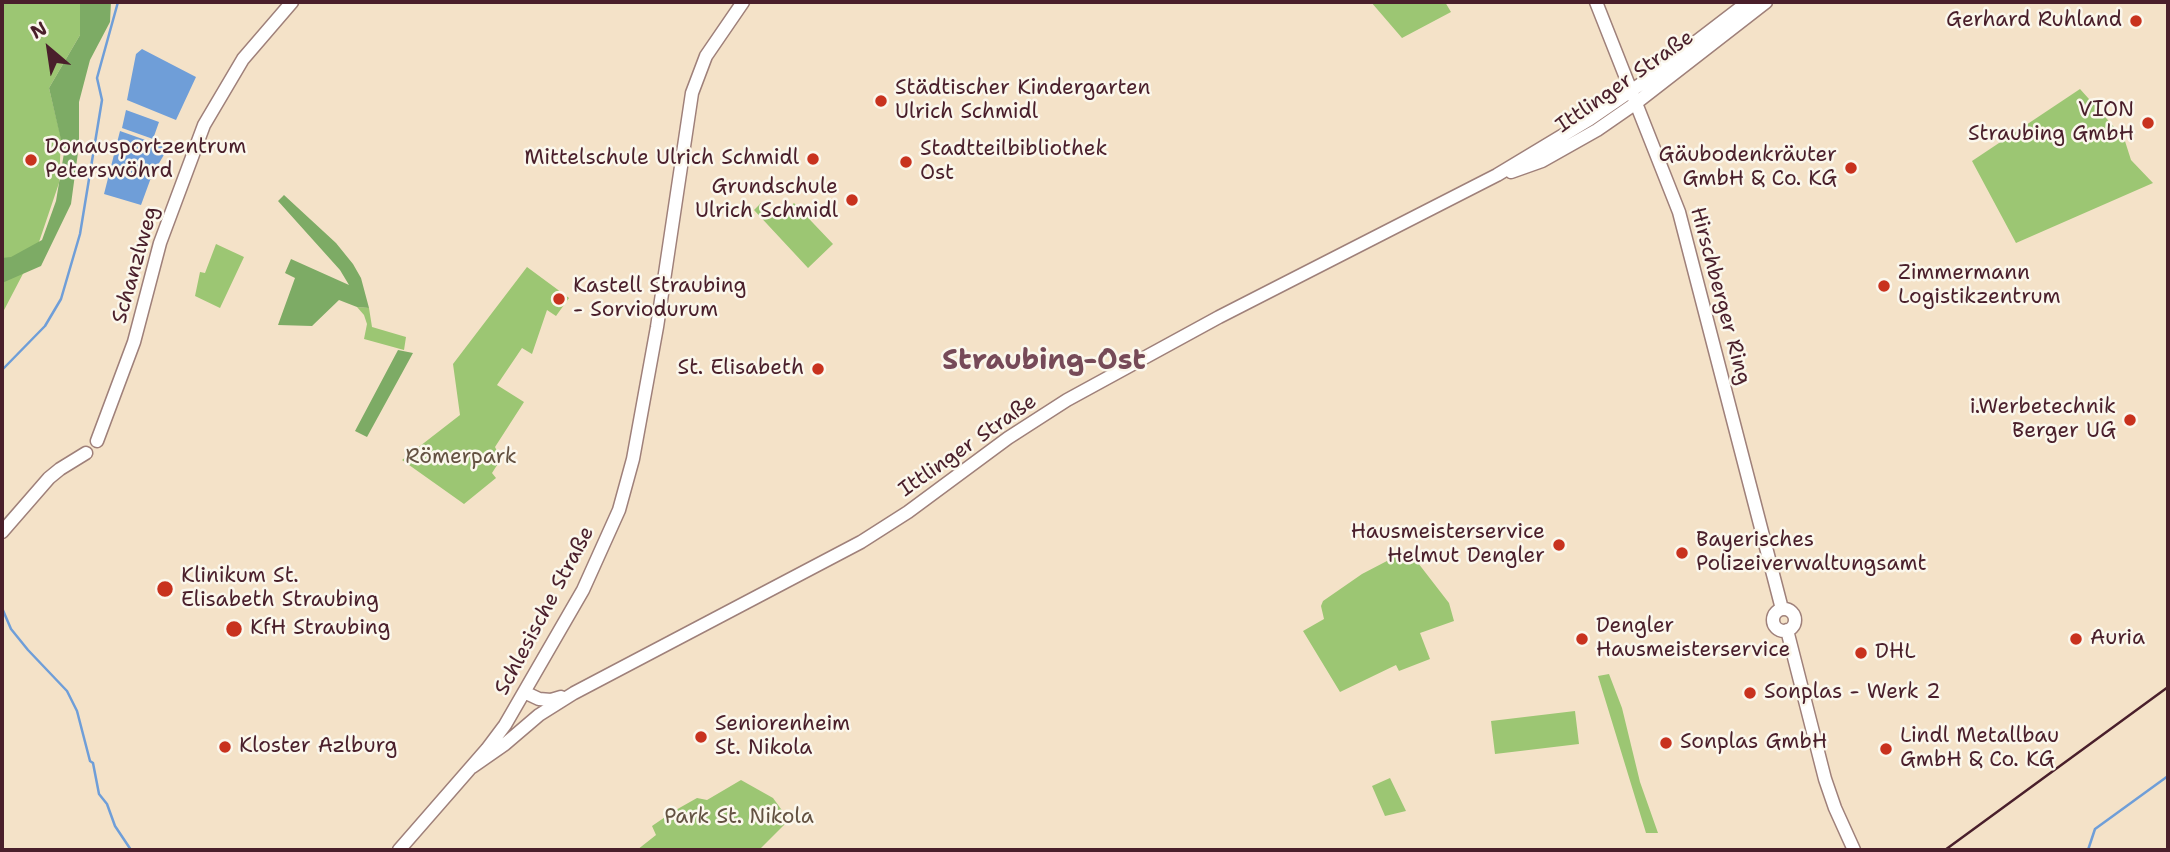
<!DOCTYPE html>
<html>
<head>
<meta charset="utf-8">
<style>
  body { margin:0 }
  #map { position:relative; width:2170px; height:852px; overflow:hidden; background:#f4e2c8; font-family:"Shantell Sans",sans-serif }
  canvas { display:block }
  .frame { position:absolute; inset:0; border:4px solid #4a1f2b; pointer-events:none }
  .north { position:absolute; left:14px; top:14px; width:70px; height:70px; -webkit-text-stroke:5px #fbf7ec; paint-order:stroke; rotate:331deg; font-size:19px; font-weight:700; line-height:28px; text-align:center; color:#4a1f2b }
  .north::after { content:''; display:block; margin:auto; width:24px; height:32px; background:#4a1f2b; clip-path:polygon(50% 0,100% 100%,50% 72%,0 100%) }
</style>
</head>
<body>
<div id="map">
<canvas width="2170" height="852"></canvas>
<div class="frame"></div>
<div class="north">N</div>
</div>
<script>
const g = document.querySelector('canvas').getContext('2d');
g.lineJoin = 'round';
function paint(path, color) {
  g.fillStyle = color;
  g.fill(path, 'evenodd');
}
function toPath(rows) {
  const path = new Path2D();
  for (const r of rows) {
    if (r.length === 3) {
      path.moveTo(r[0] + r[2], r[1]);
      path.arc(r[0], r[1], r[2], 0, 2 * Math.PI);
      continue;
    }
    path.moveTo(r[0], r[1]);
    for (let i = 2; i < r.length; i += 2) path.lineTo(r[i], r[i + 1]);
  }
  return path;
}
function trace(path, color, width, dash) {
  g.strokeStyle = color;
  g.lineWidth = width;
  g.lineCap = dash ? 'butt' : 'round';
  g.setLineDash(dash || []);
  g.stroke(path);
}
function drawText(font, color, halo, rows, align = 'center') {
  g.font = font + ' "Shantell Sans",sans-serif';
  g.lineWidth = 5;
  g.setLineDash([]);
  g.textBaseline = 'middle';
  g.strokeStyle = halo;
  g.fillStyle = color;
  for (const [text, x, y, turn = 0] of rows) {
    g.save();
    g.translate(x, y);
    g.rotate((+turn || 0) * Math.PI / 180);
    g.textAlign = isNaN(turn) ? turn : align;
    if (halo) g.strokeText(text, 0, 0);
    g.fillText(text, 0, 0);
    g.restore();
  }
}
const green = toPath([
  [2,2,80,2,80,35,49,88,61,138,59,183,38,245,2,314],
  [1371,2,1445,2,1451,12,1402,38],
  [2080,89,2124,138,2131,160,2153,183,2016,243,1972,161],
  [761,203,777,219,794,203,833,244,808,268,754,210],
  [216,244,244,257,220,308,195,296,200,272,205,273],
  [527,267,569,298,556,316,547,310,532,354,522,348,497,385,524,402,495,447,501,459,492,473,496,478,464,504,402,460,460,415,453,364],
  [357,307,369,308,372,327,406,337,404,350,364,339,367,324,364,315],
  [1408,550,1449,603,1454,621,1420,633,1430,659,1399,671,1396,665,1340,692,1303,631,1324,619,1321,606,1323,601,1362,574],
  [1609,674,1622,708,1640,782,1658,833,1646,833,1598,676],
  [1575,711,1579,744,1495,754,1491,721],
  [1390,778,1406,811,1385,816,1372,786],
  [741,780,773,798,789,820,759,850,637,850,656,835,652,826,674,811,697,798,707,800]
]);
const forest = toPath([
  [80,2,111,2,110,22,90,60,79,102,79,145,71,204,41,266,2,283,2,258,11,257,42,240,56,201,64,153,49,88,80,35],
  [284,195,336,243,353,264,361,278,369,308,357,307,339,300,312,326,278,325,295,278,285,273,291,259,349,285,340,270,278,201],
  [398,350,413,353,367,437,355,431]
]);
const water = toPath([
  [142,49,196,77,176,120,127,100,136,54],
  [126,110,159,122,153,139,122,128],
  [120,131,168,148,152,175,141,205,104,194]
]);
const stream = toPath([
  [2,370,45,326,61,299,80,234,102,100,97,78,118,2],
  [2,608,11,629,28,650,67,691,77,711,90,761,93,763,99,794,107,804,115,826,131,850],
  [2088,850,2095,829,2168,776]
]);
const minor = toPath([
  [1596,2,1679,212,1782,609],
  [1511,172,1542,161,1597,130,1636,103,1766,2],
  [97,441,134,342,160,243,204,125,243,59,292,2],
  [2,532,49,478,60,469,86,453],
  [1784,620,11],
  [1787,630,1825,779,1835,808,1854,850],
  [524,692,539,699,551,700,561,697],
  [472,767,505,744,539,715,574,693,861,542,908,512,1008,438,1067,400,1219,317,1497,175,1590,119,1641,84,1748,2],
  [399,850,487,749,505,725,583,590,619,510,633,459,657,327,692,93,706,56,743,2]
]);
const rail = toPath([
  [1945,850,2168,687]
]);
const markers = [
  [2136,21,7,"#c8321e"],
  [881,101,7,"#c8321e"],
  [2148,123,7,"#c8321e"],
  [813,159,7,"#c8321e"],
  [31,160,7,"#c8321e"],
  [906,162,7,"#c8321e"],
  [1851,168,7,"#c8321e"],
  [852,200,7,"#c8321e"],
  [1884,286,7,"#c8321e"],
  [559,299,7,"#c8321e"],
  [818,369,7,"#c8321e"],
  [2130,420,7,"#c8321e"],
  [1559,545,7,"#c8321e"],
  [1682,553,7,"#c8321e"],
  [165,589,9,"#c8321e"],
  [234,629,9,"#c8321e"],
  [1582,639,7,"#c8321e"],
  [2076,639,7,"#c8321e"],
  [1861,653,7,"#c8321e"],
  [1750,693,7,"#c8321e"],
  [701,737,7,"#c8321e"],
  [1666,743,7,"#c8321e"],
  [225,747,7,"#c8321e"],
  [1886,749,7,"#c8321e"]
];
const poiNames = [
  ["Gerhard Ruhland",2122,21,"right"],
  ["Städtischer Kindergarten",895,89],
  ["Ulrich Schmidl",895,113],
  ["VION",2134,111,"right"],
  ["Straubing GmbH",2134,135,"right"],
  ["Donausportzentrum",45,148],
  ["Peterswöhrd",45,172],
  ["Stadtteilbibliothek",920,150],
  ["Ost",920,174],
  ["Gäubodenkräuter",1837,156,"right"],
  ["GmbH & Co. KG",1837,180,"right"],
  ["Mittelschule Ulrich Schmidl",799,159,"right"],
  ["Grundschule",838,188,"right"],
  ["Ulrich Schmidl",838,212,"right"],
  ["Zimmermann",1898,274],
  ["Logistikzentrum",1898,298],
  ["Kastell Straubing",573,287],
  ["- Sorviodurum",573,311],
  ["St. Elisabeth",804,369,"right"],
  ["i.Werbetechnik",2116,408,"right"],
  ["Berger UG",2116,432,"right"],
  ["Hausmeisterservice",1545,533,"right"],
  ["Helmut Dengler",1545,557,"right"],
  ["Bayerisches",1696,541],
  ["Polizeiverwaltungsamt",1696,565],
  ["Klinikum St.",181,577],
  ["Elisabeth Straubing",181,601],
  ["Dengler",1596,627],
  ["Hausmeisterservice",1596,651],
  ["KfH Straubing",250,629],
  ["Auria",2090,639],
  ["DHL",1875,653],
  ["Sonplas - Werk 2",1764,693],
  ["Seniorenheim",715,725],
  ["St. Nikola",715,749],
  ["Lindl Metallbau",1900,737],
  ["GmbH & Co. KG",1900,761],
  ["Sonplas GmbH",1680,743],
  ["Kloster Azlburg",239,747]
];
const streetNames = [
  ["Ittlinger Straße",1625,82,-35],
  ["Schanzlweg",136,265,-74],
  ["Hirschberger Ring",1720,296,75],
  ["Ittlinger Straße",968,446,-35],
  ["Schlesische Straße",545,611,-62]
];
const parkNames = [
  ["Römerpark",461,458],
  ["Park St. Nikola",739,818]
];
const districtNames = [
  ["Straubing-Ost",1044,362]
];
paint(green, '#9cc673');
paint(forest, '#7dab65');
paint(water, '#6f9ed8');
trace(stream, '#6f9ed8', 2.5);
trace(minor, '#9f807a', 15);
trace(minor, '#fff', 12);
trace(rail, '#4a1f2b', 2.5);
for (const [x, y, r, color] of markers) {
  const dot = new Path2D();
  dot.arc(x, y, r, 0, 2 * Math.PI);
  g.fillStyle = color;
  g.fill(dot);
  trace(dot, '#fbf7ec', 2.5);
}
drawText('21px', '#4a1f2b', '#fbf7ec', poiNames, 'left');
drawText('21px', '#4a1f2b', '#fbf7ec', streetNames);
drawText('21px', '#635141', '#fbf7ec', parkNames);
drawText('bold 28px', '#764a58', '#fbf7ec', districtNames);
</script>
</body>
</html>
